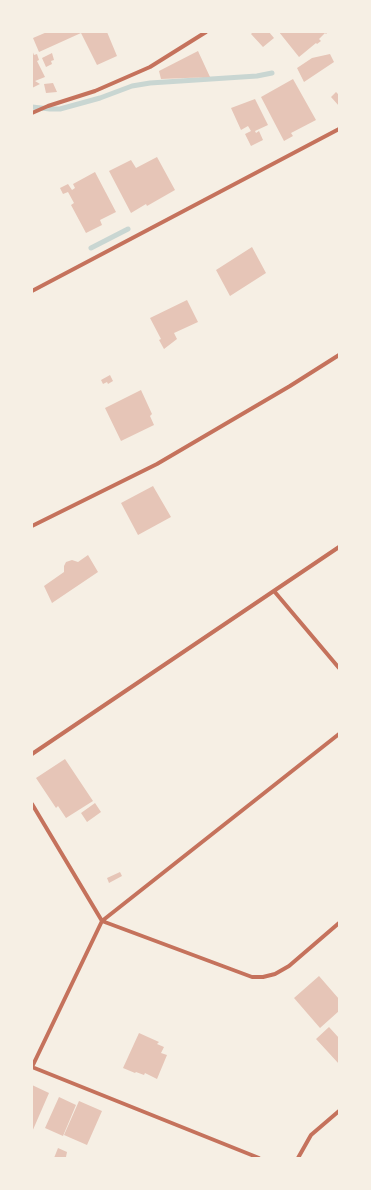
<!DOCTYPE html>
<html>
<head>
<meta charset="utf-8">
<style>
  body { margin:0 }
  #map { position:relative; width:371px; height:1190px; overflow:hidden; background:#f6efe4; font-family:"PT Sans Narrow",sans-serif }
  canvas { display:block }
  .frame { position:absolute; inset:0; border:33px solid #f6efe4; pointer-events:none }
</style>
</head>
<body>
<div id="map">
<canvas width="371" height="1190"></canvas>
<div class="frame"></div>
</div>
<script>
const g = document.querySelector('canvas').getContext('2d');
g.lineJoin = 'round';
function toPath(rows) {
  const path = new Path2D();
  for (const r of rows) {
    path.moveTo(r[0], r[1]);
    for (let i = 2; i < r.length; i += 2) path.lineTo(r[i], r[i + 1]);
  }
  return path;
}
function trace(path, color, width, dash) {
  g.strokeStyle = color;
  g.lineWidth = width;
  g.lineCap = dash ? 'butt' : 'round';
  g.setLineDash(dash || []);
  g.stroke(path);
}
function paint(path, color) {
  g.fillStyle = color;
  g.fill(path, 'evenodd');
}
const stream = toPath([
  [32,107,50,109,60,109,100,98,132,86,150,83,257,76,272,73],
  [91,248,128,229]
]);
const building = toPath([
  [47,32,107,32,117,56,97,65,81,33,39,52,33,38],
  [253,32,269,32,274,38,263,47,251,34],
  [279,32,328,32,326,34,325,33,319,39,321,41,317,44,316,43,299,57],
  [32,50,34,55,37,54,39,60,37,61,45,77,35,81,40,84,32,88],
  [198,51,210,77,161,79,159,71],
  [52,53,54,60,51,61,52,64,46,67,42,58],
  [330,54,334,62,304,82,297,68,312,58],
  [293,79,316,120,291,133,293,136,284,141,261,97],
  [53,83,57,92,46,93,44,84],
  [336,92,339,95,339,106,331,97],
  [255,99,268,125,255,131,256,133,259,131,263,140,251,146,245,134,251,131,248,126,241,130,231,108],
  [157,157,175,190,147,206,146,204,131,213,109,171,131,160,136,168],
  [95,172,116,212,100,220,102,225,86,233,71,205,74,203,68,192,63,194,60,188,68,184,72,190,75,188,73,184],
  [252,247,266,273,230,296,216,270],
  [187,300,198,322,174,333,177,339,164,349,159,340,161,339,150,318],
  [110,375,113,381,108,384,107,382,103,384,101,380],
  [141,390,152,414,150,416,154,425,121,441,105,408],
  [153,486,171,517,138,535,121,503],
  [88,555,98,572,52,603,44,586,64,572,64,566,66,562,72,560,78,562],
  [65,759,93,801,66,818,58,806,56,808,36,778],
  [95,803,101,812,87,822,81,813],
  [120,872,122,876,109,883,107,878],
  [319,976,339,999,339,1011,320,1028,294,998],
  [329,1027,339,1038,339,1064,316,1039],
  [139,1033,159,1042,157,1044,164,1047,161,1053,167,1055,157,1079,145,1073,144,1075,136,1072,135,1073,123,1068],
  [32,1085,49,1093,32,1132],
  [59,1097,76,1105,63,1136,45,1128],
  [79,1101,102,1111,87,1145,64,1135],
  [58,1148,67,1152,66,1157,69,1158,54,1158]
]);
const minor = toPath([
  [32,113,48,106,95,91,150,67,206,32],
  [32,291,339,129],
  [32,526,157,464,290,386,339,355],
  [274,591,339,668],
  [32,754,339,547],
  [32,804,102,921,252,977,263,977,275,974,289,966,339,923],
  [32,1067,102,921,339,734],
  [32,1067,259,1158],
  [298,1158,311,1135,339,1111]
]);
trace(stream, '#c9d6d2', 5);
paint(building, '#e6c5b7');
trace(minor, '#c5725c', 4);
</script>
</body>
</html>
